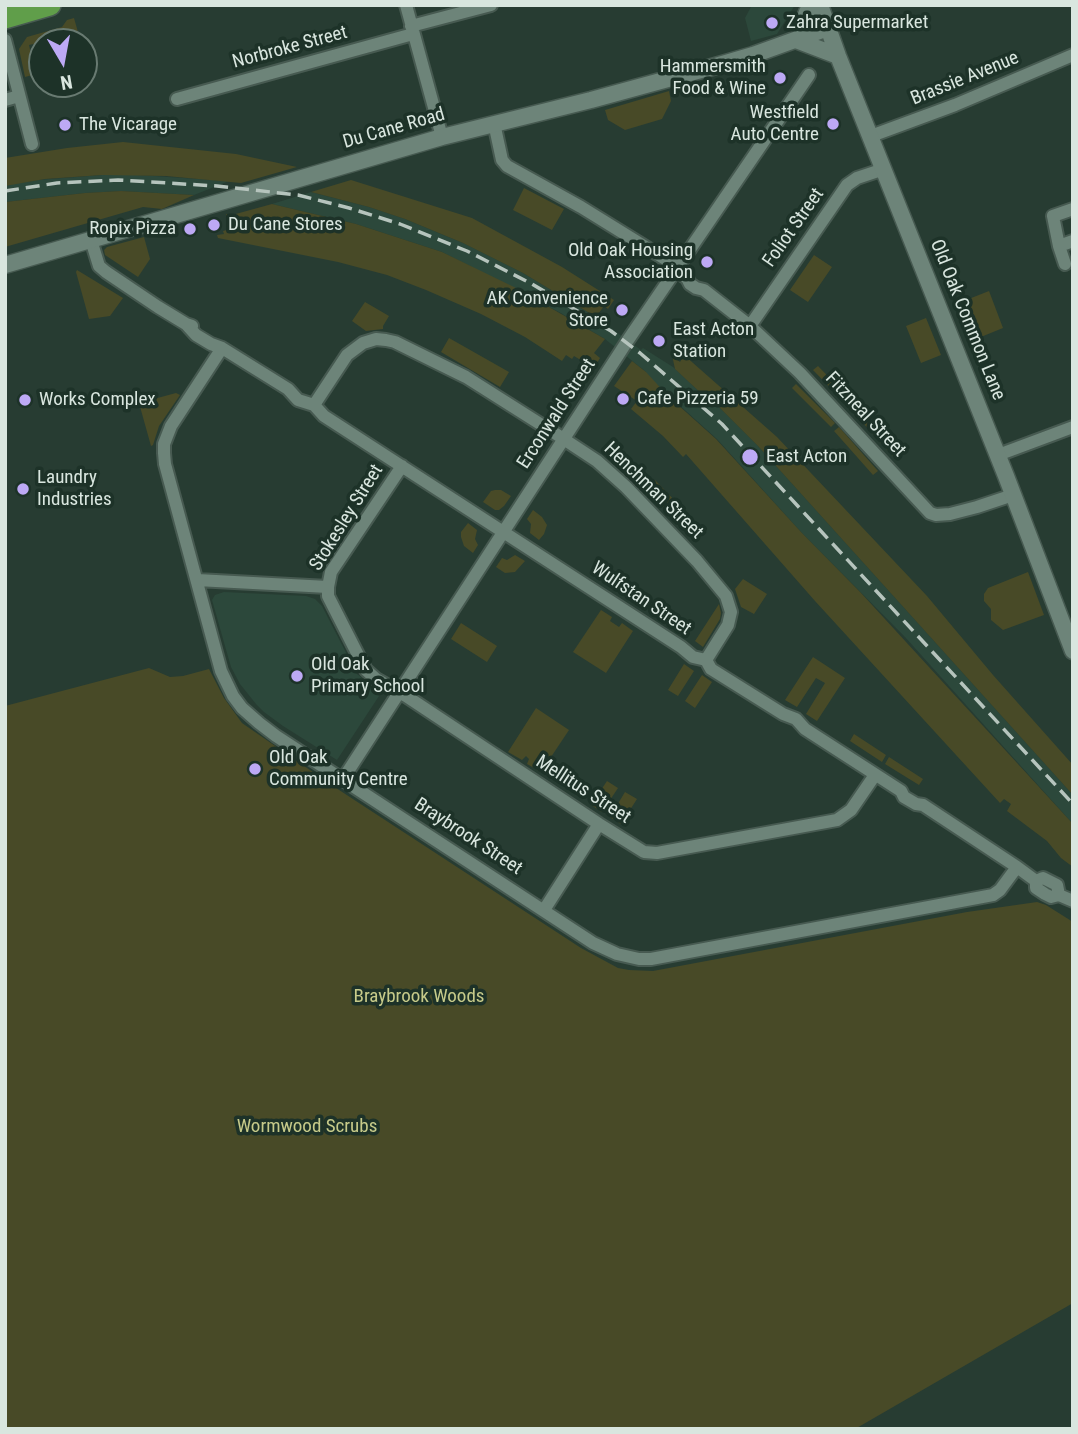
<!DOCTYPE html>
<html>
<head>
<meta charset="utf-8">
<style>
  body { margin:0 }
  #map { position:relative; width:1078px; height:1434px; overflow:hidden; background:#273c32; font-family:"Roboto Condensed",sans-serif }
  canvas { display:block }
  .frame { position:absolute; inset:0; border:7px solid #d9e6df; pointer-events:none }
  .north { position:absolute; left:28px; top:28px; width:70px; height:70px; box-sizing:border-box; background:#1d3228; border:2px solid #687a71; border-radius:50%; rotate:170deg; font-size:19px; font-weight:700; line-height:28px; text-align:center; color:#d9e6df }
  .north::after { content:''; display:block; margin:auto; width:24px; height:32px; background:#bda9f5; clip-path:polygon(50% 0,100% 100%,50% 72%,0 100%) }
</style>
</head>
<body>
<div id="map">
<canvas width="1078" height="1434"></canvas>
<div class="frame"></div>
<div class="north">N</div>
</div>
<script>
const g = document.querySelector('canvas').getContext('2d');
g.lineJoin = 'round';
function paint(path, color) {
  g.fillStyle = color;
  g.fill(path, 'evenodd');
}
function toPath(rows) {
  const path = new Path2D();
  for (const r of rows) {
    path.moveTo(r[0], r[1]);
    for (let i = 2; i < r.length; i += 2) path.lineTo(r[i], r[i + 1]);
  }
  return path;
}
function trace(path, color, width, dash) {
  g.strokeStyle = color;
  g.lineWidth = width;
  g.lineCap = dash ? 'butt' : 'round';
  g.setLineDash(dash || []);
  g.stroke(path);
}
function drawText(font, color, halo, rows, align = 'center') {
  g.font = font + ' "Roboto Condensed",sans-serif';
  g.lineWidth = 7;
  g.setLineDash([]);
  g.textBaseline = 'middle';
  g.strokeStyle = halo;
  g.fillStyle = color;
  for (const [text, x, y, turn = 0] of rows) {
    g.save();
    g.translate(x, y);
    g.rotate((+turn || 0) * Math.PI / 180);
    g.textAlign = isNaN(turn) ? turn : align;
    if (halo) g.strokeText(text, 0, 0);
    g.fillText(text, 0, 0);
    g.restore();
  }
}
const built = toPath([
  [752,5,795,5,777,34,751,41,745,18],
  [102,175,138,175,229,181,194,195,121,191,85,193,5,202,5,185,38,180],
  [311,192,369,207,405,219,463,243,523,273,594,316,641,350,643,348,673,367,705,397,708,396,758,446,1073,795,1073,824,905,637,801,532,717,439,646,375,646,372,605,339,559,312,442,252,356,224,272,204],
  [224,592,306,596,315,599,322,606,357,674,381,693,337,760,283,726,264,712,256,704,240,684,231,667,212,600,215,595]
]);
const green = toPath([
  [74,18,78,32,77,33,79,42,46,41,29,45,31,54,30,55,31,60,33,60,36,74,25,77,19,49,27,37,62,27,67,20],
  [669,91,671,101,662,119,625,130,608,120,605,110],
  [123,142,236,154,297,167,241,183,166,176,102,175,45,179,5,186,5,158,67,148],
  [351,180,472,218,562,267,614,300,608,309,604,306,596,317,523,273,463,243,405,219,369,207,311,192],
  [524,188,564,209,552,230,513,210],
  [121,191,194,195,162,209,143,207,5,247,5,202,85,193],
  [272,204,356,224,442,252,514,287,605,339,594,353,600,358,594,368,574,356,572,359,566,355,562,361,525,337,481,314,426,290,387,275,338,262,218,238,217,235,224,234,223,231,230,229,226,214,232,215],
  [144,237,150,259,138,277,105,255,104,250,107,247],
  [814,255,832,267,808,302,790,290],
  [77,270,123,298,110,316,89,319,76,272],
  [989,291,1003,328,971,341,956,304],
  [365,302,389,316,383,326,383,329,366,331,352,321],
  [926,318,941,355,921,363,906,326],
  [449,338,509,372,500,387,441,352],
  [672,355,680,362,684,355,777,437,927,596,993,675,1073,765,1073,795,758,446,708,396,705,397,675,369],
  [632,361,646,372,667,395,716,439,801,532,862,594,1073,824,1073,867,1061,858,1047,841,1007,811,1011,804,1004,799,1000,803,815,601,686,454,683,457,663,436,631,409,637,401,614,386],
  [818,366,855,404,850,408,813,370],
  [796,384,835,423,831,427,792,388],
  [176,393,180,395,159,426,153,445,151,446,139,403],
  [859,408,897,451,893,456,854,413],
  [839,427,878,471,873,475,834,431],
  [655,480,677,503,668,512,646,489],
  [495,490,501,490,511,496,504,506,499,510,495,510,483,502,491,491],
  [680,506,701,528,691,537,670,515],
  [533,510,542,517,547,525,544,534,539,540,530,533,531,524,527,519],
  [468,523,477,530,475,539,478,545,473,553,464,546,461,537,461,532],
  [515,555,525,561,515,572,505,573,496,567,502,558,507,560],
  [1028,572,1044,615,1003,630,991,620,991,609,984,601,984,594,988,588],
  [743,579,767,594,754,614,741,607,735,589],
  [719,604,721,613,720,619,703,647,695,641],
  [601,610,612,617,610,621,619,627,622,623,633,631,606,673,573,652],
  [461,623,497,646,487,662,451,639],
  [813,657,845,678,817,721,806,714,825,683,816,678,797,707,785,700],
  [684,664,694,671,678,696,668,690],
  [149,668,170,677,183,676,209,669,224,698,242,723,333,786,581,948,618,968,629,970,653,971,967,912,1037,902,1046,905,1073,922,1073,1303,855,1429,5,1429,5,706],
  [702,675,712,682,695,708,685,701],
  [536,708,569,730,541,772,527,764,529,759,526,756,522,760,508,752],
  [854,734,886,755,882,762,850,741],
  [889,757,923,779,919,785,885,764],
  [607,781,618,788,602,812,591,805],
  [625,792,637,799,621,824,610,817]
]);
const minor = toPath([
  [406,5,442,137],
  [411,26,491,5],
  [5,40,32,144],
  [177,99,413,34],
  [5,100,19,96],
  [494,123,502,160,507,166,581,207,678,267],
  [871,136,955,105,1073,55],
  [1073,209,1053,216,1059,246,1073,241],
  [91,240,99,266,106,272,158,307,186,324,192,326],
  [1059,246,1065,264],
  [675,270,687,278,690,284,696,288,704,290,750,326,800,373,930,513,936,515,950,514,977,507,1013,495],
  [186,324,196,335,211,344,222,348,288,389,298,400,314,405,324,416,681,647,693,657,706,660,711,669,783,714,796,719,805,729,901,791,904,797,916,804,923,805,1017,867,1036,881,1036,888,1045,894,1051,897,1059,895,1073,901],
  [750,326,847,185,857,178,884,169],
  [222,348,171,426,164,444,164,453,165,464,221,671,233,696,242,708,259,723,276,736,593,943,617,954,639,959,651,959,993,895,1000,890,1017,867],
  [314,405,347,355,363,343,376,339,386,340,395,342,466,377,556,434,597,461,626,487,697,561,726,596,731,612,728,625,706,660],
  [998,455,1073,427],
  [197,580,328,587,331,572,402,466],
  [328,587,328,596,358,655,366,670,376,679,406,696,599,824,644,852,657,853,837,820,851,810,875,775],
  [343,779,628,340,809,75],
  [1036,881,1043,878,1057,885,1059,895],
  [544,910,599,824]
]);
const tertiary = toPath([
  [820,5,838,56,1006,476,1073,651],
  [801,37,803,22,810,5],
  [796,40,838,56],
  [5,265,442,137,591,100,712,67,753,55,828,28]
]);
const trunk = toPath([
  [5,18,50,5]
]);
const rail = toPath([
  [5,191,57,183,118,180,217,186,298,195,349,208,400,224,467,251,532,284,611,331,640,353,722,424,1073,804]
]);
const markers = [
  [772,23,7,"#bda9f5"],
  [780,78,7,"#bda9f5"],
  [833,124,7,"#bda9f5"],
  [65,125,7,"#bda9f5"],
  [214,225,7,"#bda9f5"],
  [190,229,7,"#bda9f5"],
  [707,262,7,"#bda9f5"],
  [622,310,7,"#bda9f5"],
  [659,341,7,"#bda9f5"],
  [623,399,7,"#bda9f5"],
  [25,400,7,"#bda9f5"],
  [750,457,9,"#bda9f5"],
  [23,489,7,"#bda9f5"],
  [297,676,7,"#bda9f5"],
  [255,769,7,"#bda9f5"]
];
const poiNames = [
  ["Zahra Supermarket",786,23],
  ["Hammersmith",766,67,"right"],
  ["Food & Wine",766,89,"right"],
  ["Westfield",819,113,"right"],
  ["Auto Centre",819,135,"right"],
  ["The Vicarage",79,125],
  ["Du Cane Stores",228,225],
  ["Ropix Pizza",176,229,"right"],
  ["Old Oak Housing",693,251,"right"],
  ["Association",693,273,"right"],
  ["AK Convenience",608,299,"right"],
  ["Store",608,321,"right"],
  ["East Acton",673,330],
  ["Station",673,352],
  ["Cafe Pizzeria 59",637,399],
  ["Works Complex",39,400],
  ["East Acton",766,457],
  ["Laundry",37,478],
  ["Industries",37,500],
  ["Old Oak",311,665],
  ["Primary School",311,687],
  ["Old Oak",269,758],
  ["Community Centre",269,780]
];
const streetNames = [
  ["Norbroke Street",290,48,-15],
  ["Brassie Avenue",965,79,-22],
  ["Du Cane Road",394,129,-16],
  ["Foliot Street",794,228,-55],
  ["Old Oak Common Lane",967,320,68],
  ["Erconwald Street",557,414,-57],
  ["Fitzneal Street",865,415,47],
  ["Henchman Street",653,491,44],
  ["Stokesley Street",347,518,-58],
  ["Wulfstan Street",641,599,34],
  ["Mellitus Street",583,790,33],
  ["Braybrook Street",468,837,33]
];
const parkNames = [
  ["Braybrook Woods",419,997],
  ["Wormwood Scrubs",307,1127]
];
paint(built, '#2c483b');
paint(green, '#484a27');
trace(minor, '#475a51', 16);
trace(tertiary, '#475a51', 19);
trace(trunk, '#475a51', 24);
trace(minor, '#6d8479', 12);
trace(tertiary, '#6d8479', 16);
trace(trunk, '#609e4a', 21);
trace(rail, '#b6c4bd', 3.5, [14, 7]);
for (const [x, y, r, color] of markers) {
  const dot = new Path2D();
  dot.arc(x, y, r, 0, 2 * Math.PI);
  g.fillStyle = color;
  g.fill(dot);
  trace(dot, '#1d3228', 2.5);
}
drawText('19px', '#d9e6df', '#1d3228', poiNames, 'left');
drawText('19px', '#d9e6df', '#1d3228', streetNames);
drawText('19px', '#c7cb8a', '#1d3228', parkNames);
</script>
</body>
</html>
